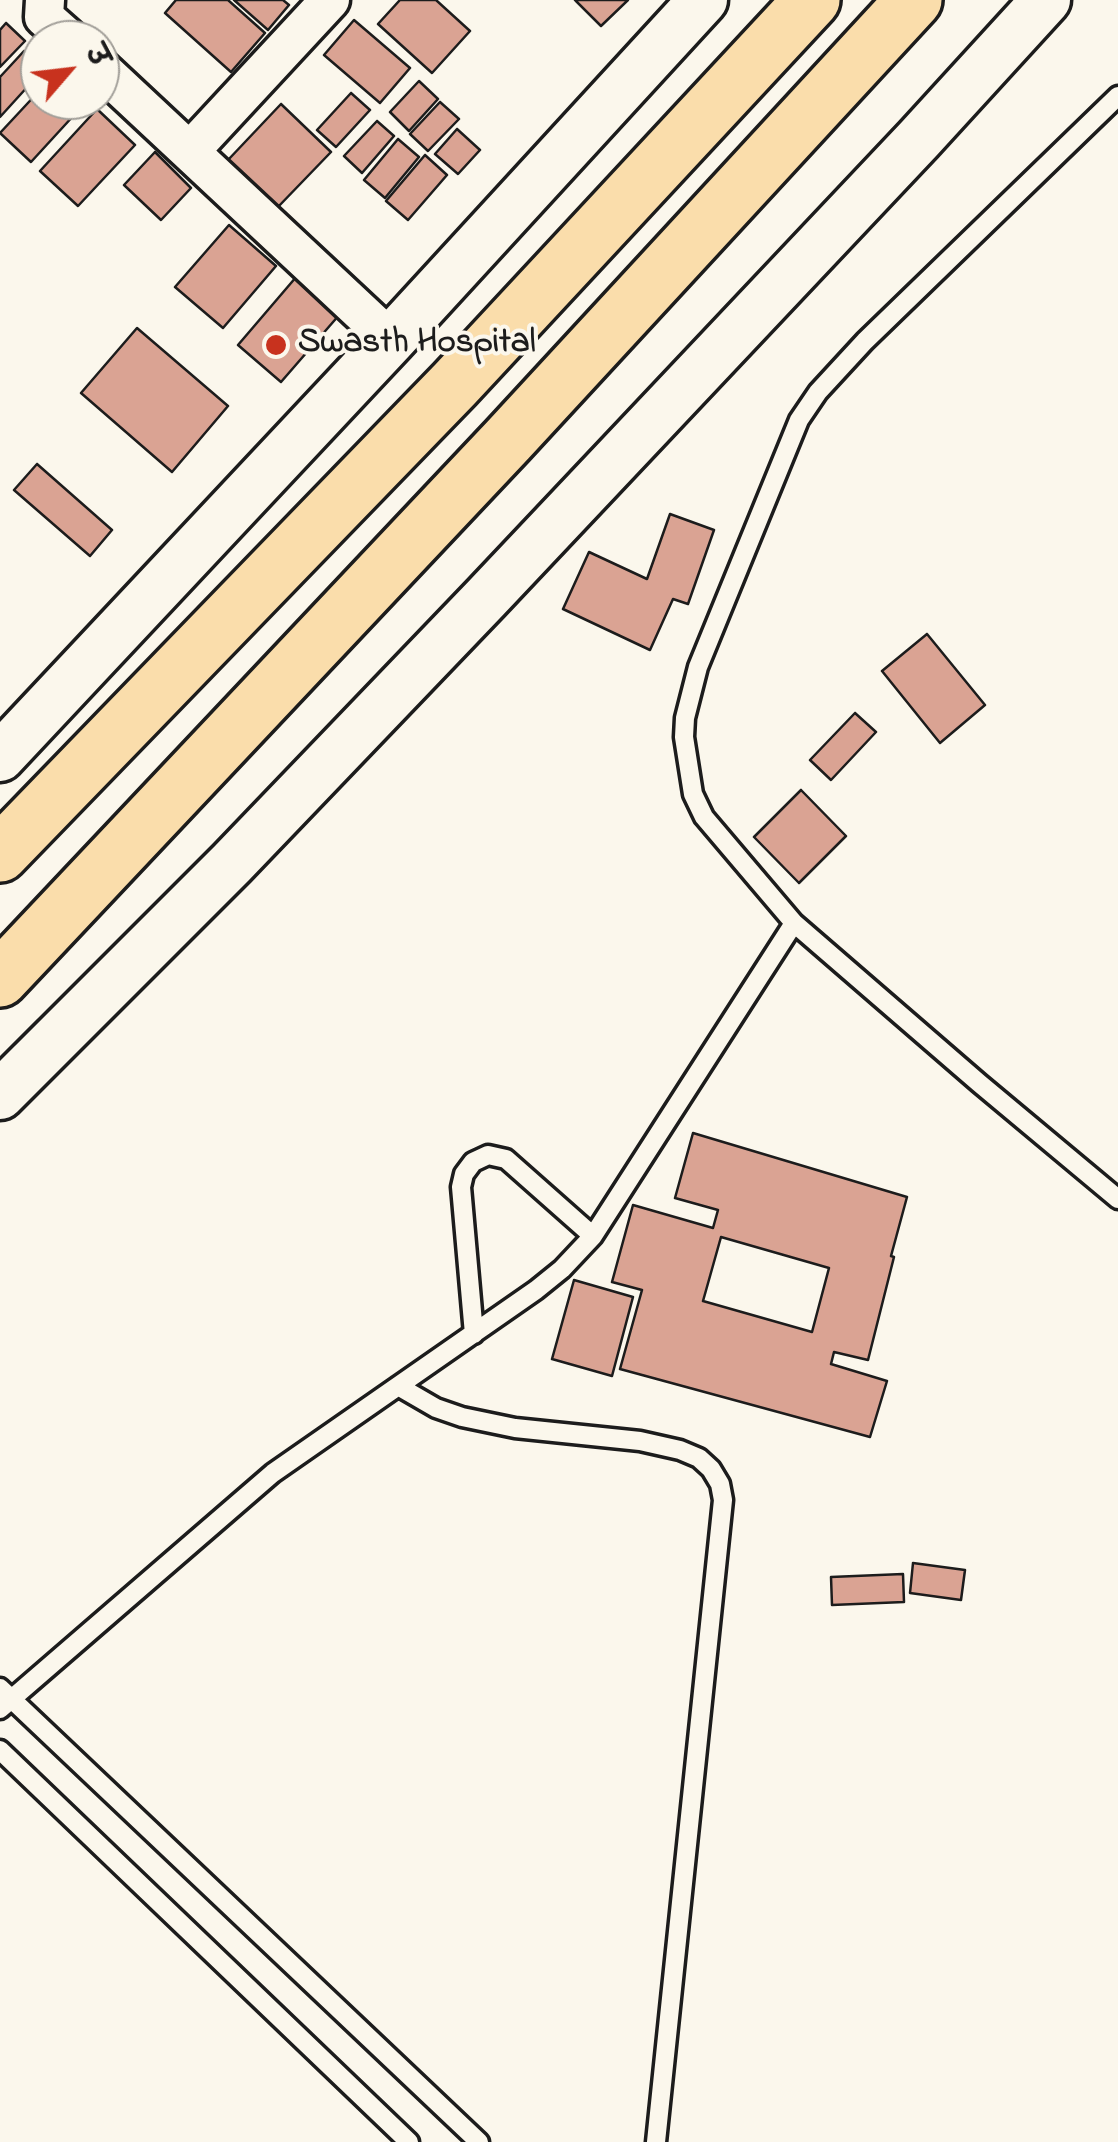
<!DOCTYPE html>
<html>
<head>
<meta charset="utf-8">
<style>
  body { margin:0 }
  #map { position:relative; width:1118px; height:2142px; overflow:hidden; background:#fbf7ec; font-family:"Indie Flower","Playpen Sans Deva",sans-serif }
  canvas { display:block }
  .north { position:absolute; left:20px; top:20px; width:100px; height:100px; box-sizing:border-box; background:#fbf7ec; border:2px solid #a29f99; border-radius:50%; rotate:62deg; font-size:28px; font-weight:700; line-height:40px; text-align:center; color:#1c1c1c }
  .north::after { content:''; display:block; margin:auto; width:35px; height:45px; background:#c8321e; clip-path:polygon(50% 0,100% 100%,50% 72%,0 100%) }
</style>
</head>
<body>
<div id="map">
<canvas width="1118" height="2142"></canvas>
<div class="north">उ</div>
</div>
<script>
const g = document.querySelector('canvas').getContext('2d');
g.lineJoin = 'round';
function paint(path, color) {
  g.fillStyle = color;
  g.fill(path, 'evenodd');
}
function toPath(rows) {
  const path = new Path2D();
  for (const r of rows) {
    path.moveTo(r[0], r[1]);
    for (let i = 2; i < r.length; i += 2) path.lineTo(r[i], r[i + 1]);
  }
  return path;
}
function trace(path, color, width, dash) {
  g.strokeStyle = color;
  g.lineWidth = width;
  g.lineCap = dash ? 'butt' : 'round';
  g.setLineDash(dash || []);
  g.stroke(path);
}
function drawText(font, color, halo, rows, align = 'center') {
  g.font = font + ' "Indie Flower",sans-serif';
  g.lineWidth = 8;
  g.setLineDash([]);
  g.textBaseline = 'middle';
  g.strokeStyle = halo;
  g.fillStyle = color;
  for (const [text, x, y, turn = 0] of rows) {
    g.save();
    g.translate(x, y);
    g.rotate((+turn || 0) * Math.PI / 180);
    g.textAlign = isNaN(turn) ? turn : align;
    if (halo) g.strokeText(text, 0, 0);
    g.fillText(text, 0, 0);
    g.restore();
  }
}
const building = toPath([
  [176,0,228,0,265,33,231,72,165,13,176,0],
  [234,0,283,0,289,5,268,30,234,0],
  [400,0,436,0,470,31,432,73,378,24,400,0],
  [575,0,628,0,601,26,575,0],
  [354,20,410,68,380,103,324,55,354,20],
  [6,23,25,41,0,67,0,30,6,23],
  [24,51,40,66,40,73,0,117,0,77,24,51],
  [419,81,438,99,409,131,390,112,419,81],
  [40,90,40,100,84,100,86,102,31,162,0,133,40,90],
  [351,93,370,110,336,147,317,130,351,93],
  [440,102,459,119,428,151,410,134,440,102],
  [281,104,331,152,277,208,228,160,281,104],
  [97,109,135,145,78,206,40,171,97,109],
  [377,121,394,136,362,173,344,156,377,121],
  [457,129,480,150,458,174,435,154,457,129],
  [398,139,419,157,385,198,364,180,398,139],
  [155,152,191,188,161,220,124,185,155,152],
  [425,155,447,175,408,220,386,201,425,155],
  [229,225,276,266,223,328,175,287,229,225],
  [297,276,340,314,281,382,238,345,297,276],
  [137,328,228,406,172,472,81,393,137,328],
  [37,464,112,530,90,556,14,490,37,464],
  [670,514,714,530,688,604,673,599,650,650,563,609,589,552,647,579,670,514],
  [927,634,985,705,940,743,882,671,927,634],
  [855,713,876,732,831,780,810,760,855,713],
  [801,790,846,836,799,883,754,837,801,790],
  [693,1133,907,1197,891,1256,894,1257,868,1360,834,1352,831,1364,887,1381,870,1437,620,1369,642,1290,612,1282,633,1205,713,1228,718,1210,675,1198,693,1133],
  [721,1237,829,1268,812,1332,703,1301,721,1237],
  [574,1280,633,1297,612,1376,552,1359,574,1280],
  [913,1563,965,1570,961,1600,910,1593,913,1563],
  [903,1574,904,1602,832,1605,831,1577,903,1574]
]);
const service = toPath([
  [1118,96,865,341,818,392,799,420,698,667,685,718,684,737,693,794,704,817,794,923,979,1083,1118,1199],
  [474,1334,461,1187,464,1174,473,1162,488,1155,506,1159,593,1236],
  [398,1386,436,1408,462,1417,515,1428,640,1441,680,1450,699,1458,711,1469,720,1484,723,1500,656,2142],
  [0,1688,479,2142],
  [0,1709,273,1473,536,1290,562,1269,593,1236,794,923],
  [0,1750,409,2142]
]);
const minor = toPath([
  [45,0,44,17,70,40],
  [100,68,391,340],
  [190,151,330,0]
]);
const tertiary = toPath([
  [0,757,391,340,703,0],
  [0,1095,232,863,486,598,919,139,1046,0]
]);
const primary = toPath([
  [0,854,455,384,812,0],
  [0,979,508,440,914,0]
]);
const markers = [
  [276,345,12,"#c8321e"]
];
const poiNames = [
  ["Swasth Hospital",298,345]
];
paint(building, '#daa393');
trace(building, '#1c1c1c', 2.5);
trace(service, '#1c1c1c', 25);
trace(minor, '#1c1c1c', 45);
trace(tertiary, '#1c1c1c', 55);
trace(primary, '#1c1c1c', 62);
trace(service, '#fbf7ec', 18);
trace(minor, '#fbf7ec', 38);
trace(tertiary, '#fbf7ec', 48);
trace(primary, '#faddab', 55);
for (const [x, y, r, color] of markers) {
  const dot = new Path2D();
  dot.arc(x, y, r, 0, 2 * Math.PI);
  g.fillStyle = color;
  g.fill(dot);
  trace(dot, '#fbf7ec', 4);
}
drawText('bold 35px', '#1c1c1c', '#fbf7ec', poiNames, 'left');
</script>
</body>
</html>
